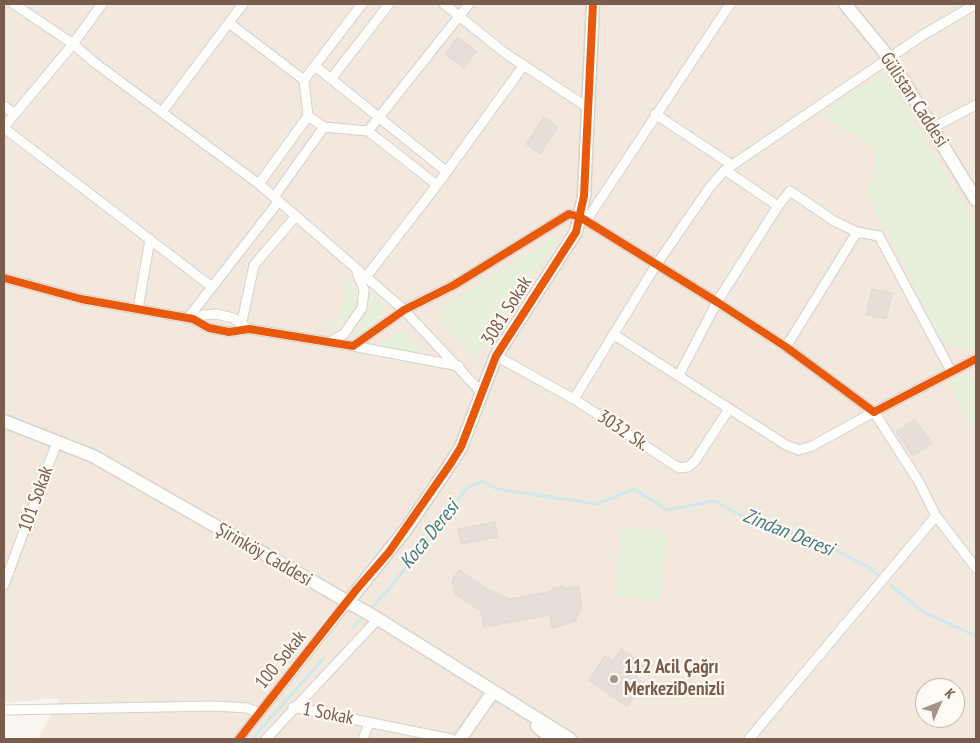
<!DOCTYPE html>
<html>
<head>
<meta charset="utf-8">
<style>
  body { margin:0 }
  #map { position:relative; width:980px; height:743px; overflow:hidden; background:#f9f5f0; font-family:"PT Sans Narrow",sans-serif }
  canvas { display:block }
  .frame { position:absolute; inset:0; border:5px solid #7a5c4d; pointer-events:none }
  .north { position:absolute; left:915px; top:678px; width:50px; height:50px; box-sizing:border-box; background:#fffaf3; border:1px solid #cabbb1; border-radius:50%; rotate:46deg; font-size:14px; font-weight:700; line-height:20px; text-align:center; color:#7a5c4d }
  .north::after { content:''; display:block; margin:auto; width:18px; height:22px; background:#a69286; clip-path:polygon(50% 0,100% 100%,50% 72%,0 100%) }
</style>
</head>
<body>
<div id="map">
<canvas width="980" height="743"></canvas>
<div class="frame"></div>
<div class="north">K</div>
</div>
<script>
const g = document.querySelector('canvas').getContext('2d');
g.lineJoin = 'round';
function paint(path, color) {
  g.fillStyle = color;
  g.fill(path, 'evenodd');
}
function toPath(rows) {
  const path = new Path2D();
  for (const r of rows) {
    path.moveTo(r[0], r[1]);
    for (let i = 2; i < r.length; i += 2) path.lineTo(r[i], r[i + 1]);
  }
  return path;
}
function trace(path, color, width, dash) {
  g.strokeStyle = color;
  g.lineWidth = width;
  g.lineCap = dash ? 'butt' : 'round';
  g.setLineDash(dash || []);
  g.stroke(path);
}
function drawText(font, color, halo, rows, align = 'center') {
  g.font = font + ' "PT Sans Narrow",sans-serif';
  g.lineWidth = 4.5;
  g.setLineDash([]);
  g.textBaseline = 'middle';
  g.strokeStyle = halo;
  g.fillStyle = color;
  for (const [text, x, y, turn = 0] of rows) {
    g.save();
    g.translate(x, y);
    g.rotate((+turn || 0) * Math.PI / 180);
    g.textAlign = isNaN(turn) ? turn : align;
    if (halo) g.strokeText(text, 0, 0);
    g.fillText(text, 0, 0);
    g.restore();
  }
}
const residential = toPath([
  [4,4,976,4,976,739,38,739,60,698,4,703],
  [925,688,955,688,955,718,925,718]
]);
const green = toPath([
  [885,73,976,224,976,343,969,350,945,343,938,335,867,192,873,175,875,159,872,148,865,141,821,115,835,104],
  [563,232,476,357,474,358,438,318,441,307],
  [348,276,354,288,356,301,352,312,338,327,318,326,338,322],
  [371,291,384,307,384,318,352,338,369,311],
  [402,330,423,352,423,355,378,345],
  [968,374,976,389,976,431,948,383,950,378],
  [622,527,667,532,660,600,614,595]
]);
const stream = toPath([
  [890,585,924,612,976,636],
  [372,607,394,583,468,487,483,481,497,489,597,504,634,489,667,510,715,501,762,527,813,538,868,567,878,575],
  [353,627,360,620],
  [252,739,323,659]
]);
const building = toPath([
  [457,37,476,51,464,68,445,54,457,37],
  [544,117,558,127,540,154,526,144,544,117],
  [872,289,892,293,886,319,866,315,872,289],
  [915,419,932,443,913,456,896,432,915,419],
  [495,522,498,537,461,544,458,529,495,522],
  [459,570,487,589,510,599,553,591,553,588,564,586,564,589,579,586,582,609,576,617,577,621,552,628,550,615,484,627,481,611,455,594,452,580,459,570],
  [621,649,645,665,636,678,644,683,627,707,589,680,605,656,613,661,621,649]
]);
const street = toPath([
  [14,4,73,44,95,63,259,184,404,310,481,392],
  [444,4,505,53,587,107],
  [229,23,304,80,362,4],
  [315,66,447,172],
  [331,79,389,4],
  [4,106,15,114],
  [162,112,243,4],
  [655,114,732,165],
  [308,116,324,127],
  [4,127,73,44,102,4],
  [4,128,212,287],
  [932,128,976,105],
  [368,131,469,4],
  [725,170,778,206,790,191,834,221,857,232,879,236,951,371],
  [259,184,308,116,304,80],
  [437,185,524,65],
  [274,197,324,127,368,131,437,185,366,277],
  [586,221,730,4],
  [4,278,81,299,193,319,209,328,229,332,249,329,353,346,404,310,454,285,569,214,580,217,717,302,786,347,874,412,976,359],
  [138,309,150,239],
  [188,318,279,201],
  [193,319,203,315,216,314,233,318,245,326],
  [240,331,254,265,296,216],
  [613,334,786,445,799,450,812,446,874,412,919,482,936,516,976,568],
  [330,342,344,334,362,308,364,290,357,272],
  [353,346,459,366],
  [786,347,857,232],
  [496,356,574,399,679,468,688,467,695,461,729,409],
  [679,375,717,302,778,206],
  [574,399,656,265,710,187,725,170,923,35,976,4],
  [4,585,57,442],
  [293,707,451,739],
  [4,710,215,706,247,708,259,713],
  [239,739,348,602],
  [266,739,378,619],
  [363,739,369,723],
  [749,739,936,516]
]);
const secondary = toPath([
  [845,4,890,59,976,200],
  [4,421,93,456,378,619,570,739],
  [348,602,407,528,451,463,461,447,496,356,576,232,584,196,593,4],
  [537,726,552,739],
  [460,739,493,692]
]);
const cycleway = toPath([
  [4,278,81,299,193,319,209,328,229,332,249,329,353,346,404,310,454,285,569,214,580,217,717,302,786,347,874,412,976,359],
  [239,739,356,590,389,552,451,463,461,447,496,356,576,232,584,196,593,4]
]);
const markers = [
  [614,679,5,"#a69286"]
];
const streetNames = [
  ["Gülistan Caddesi",914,100,57],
  ["3081 Sokak",507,311,-58],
  ["3032 Sk.",623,431,34],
  ["101 Sokak",36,499,-70],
  ["Şirinköy Caddesi",264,555,30],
  ["100 Sokak",281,660,-51],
  ["1 Sokak",328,714,11]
];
const poiNames = [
  ["112 Acil Çağrı",624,668],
  ["MerkeziDenizli",624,690]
];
const waterNames = [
  ["Zindan Deresi",788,533,22],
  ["Koca Deresi",430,535,-51]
];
paint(residential, '#f2e8de');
paint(green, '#e7f0db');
trace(stream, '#d0e8ea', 3);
paint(building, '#e6ded7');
trace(building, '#e2d8d2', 1);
trace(street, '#d7d1cb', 11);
trace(secondary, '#d9d2cb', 15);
trace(street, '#fefefd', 9);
trace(secondary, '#fefefd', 12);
trace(cycleway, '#e8590c', 8);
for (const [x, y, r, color] of markers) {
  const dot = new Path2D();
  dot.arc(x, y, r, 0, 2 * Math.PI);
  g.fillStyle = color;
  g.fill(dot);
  trace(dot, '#fffaf3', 2);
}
drawText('19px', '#7a5c4d', '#fffaf3', streetNames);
drawText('bold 19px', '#7a5c4d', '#fffaf3', poiNames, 'left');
drawText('italic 20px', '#437c86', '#fffaf3', waterNames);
</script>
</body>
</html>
